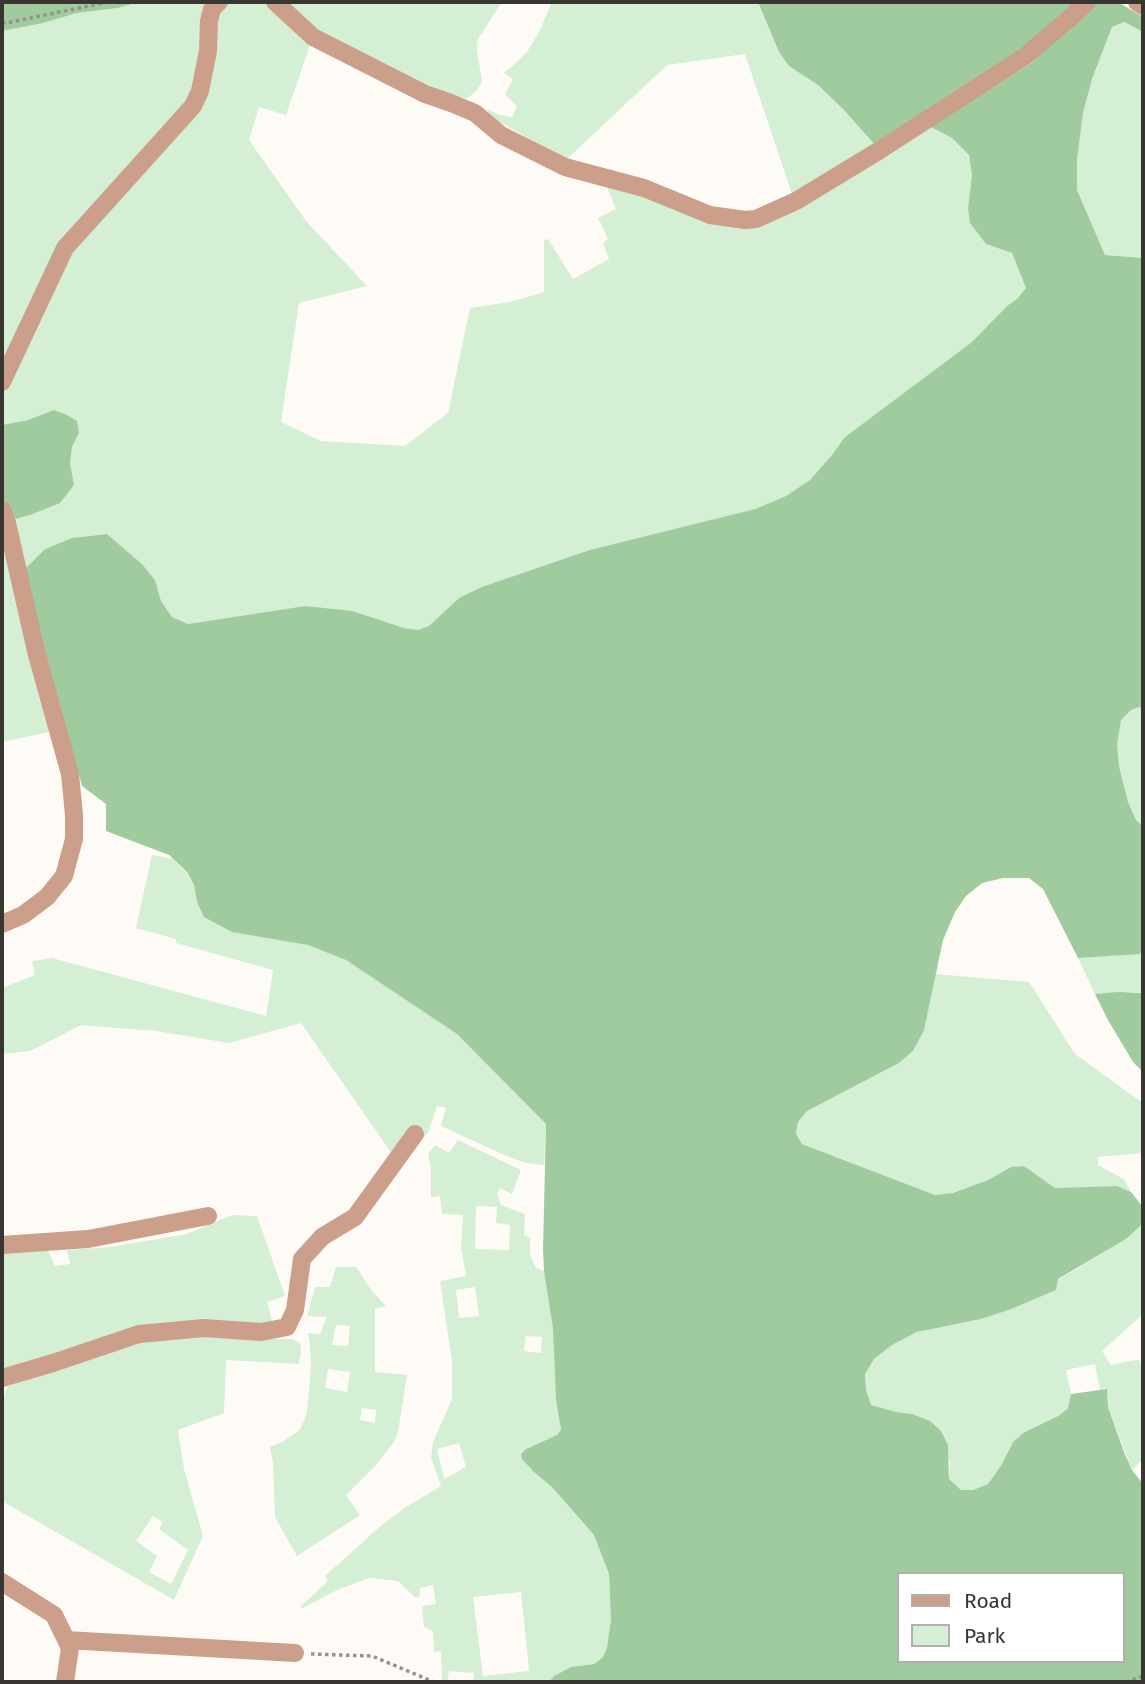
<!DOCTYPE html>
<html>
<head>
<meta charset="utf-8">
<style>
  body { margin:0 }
  #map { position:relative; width:1145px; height:1684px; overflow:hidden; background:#fefbf7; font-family:"Fira Sans",sans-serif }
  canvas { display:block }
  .frame { position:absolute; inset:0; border:4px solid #393632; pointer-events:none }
  .legend { position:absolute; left:897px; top:1572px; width:228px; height:91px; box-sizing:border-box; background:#fff; border:2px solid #b0afad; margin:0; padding:9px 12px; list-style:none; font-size:21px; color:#393632 }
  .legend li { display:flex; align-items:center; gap:14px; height:35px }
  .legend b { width:35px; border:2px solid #b0afad }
</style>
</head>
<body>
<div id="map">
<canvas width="1145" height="1684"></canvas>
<div class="frame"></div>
<ul class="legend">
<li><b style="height:9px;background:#cc9f8a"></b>Road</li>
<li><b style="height:19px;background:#d4efd3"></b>Park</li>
</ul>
</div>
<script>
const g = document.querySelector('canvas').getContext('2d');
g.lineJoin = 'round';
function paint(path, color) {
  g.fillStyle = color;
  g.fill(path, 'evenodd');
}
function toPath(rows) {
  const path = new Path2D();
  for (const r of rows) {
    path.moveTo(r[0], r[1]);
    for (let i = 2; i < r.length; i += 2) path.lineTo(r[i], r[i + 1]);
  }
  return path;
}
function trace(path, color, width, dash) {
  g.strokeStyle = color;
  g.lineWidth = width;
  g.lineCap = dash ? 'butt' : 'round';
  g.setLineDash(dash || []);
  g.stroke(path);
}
const green = toPath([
  [139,2,211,2,196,90,100,202,2,369,2,31,43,23,77,13,118,8],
  [225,2,267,2,311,42,286,115,259,107,249,140,306,221,367,286,299,303,281,422,321,441,405,446,448,413,470,308,510,302,544,292,544,240,548,239,573,279,609,259,603,243,608,239,598,218,616,209,606,185,737,225,929,126,952,138,969,155,972,175,968,208,986,244,1012,253,1026,288,1017,299,1008,305,972,342,845,437,833,455,810,480,786,496,755,509,619,543,459,598,429,626,418,631,305,606,188,624,172,617,161,601,155,580,142,564,107,534,72,538,45,549,25,569,11,520,30,515,74,486,70,463,72,447,79,433,28,420,2,425,2,397,70,249,201,104,214,18],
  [283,2,502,2,478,39,477,50,482,81,476,92,467,98,452,97,327,38],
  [552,2,758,2,779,52,789,66,818,85,843,109,876,146,793,197,745,54,667,65,566,160,498,121,489,114,487,109,500,115,512,117,517,106,505,94,513,79,504,73,514,65,527,52,539,32],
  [1123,22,1143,32,1143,258,1105,255,1077,190,1077,159,1083,113,1092,79,1112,27],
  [2,524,53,731,2,742],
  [1139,707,1143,710,1143,826,1136,820,1128,802,1119,766,1117,745,1120,720,1131,710],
  [152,855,173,859,186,872,194,885,197,902,329,952,346,960,457,1034,546,1124,544,1165,526,1163,504,1155,441,1126,446,1108,437,1106,428,1133,397,1161,301,1023,229,1043,156,1031,81,1025,30,1051,2,1054,2,988,35,975,32,961,52,958,266,1016,273,970,176,943,176,939,136,928],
  [1143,953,1143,993,1138,992,1095,994,1078,958],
  [935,974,1029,982,1075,1054,1140,1101,1143,1097,1143,1153,1098,1157,1098,1165,1124,1179,1131,1192,1117,1186,1055,1188,1024,1166,1011,1167,988,1180,953,1193,935,1195,802,1144,796,1134,798,1122,807,1111,899,1063,913,1051,928,1007],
  [458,1140,521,1170,512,1194,500,1188,497,1194,501,1205,525,1214,524,1235,530,1238,530,1255,536,1268,544,1271,553,1329,556,1400,561,1430,557,1435,526,1449,534,1472,552,1487,594,1535,609,1574,611,1619,607,1647,603,1657,594,1664,571,1667,554,1676,549,1682,473,1682,474,1673,449,1671,447,1682,442,1682,441,1651,434,1652,433,1631,424,1627,422,1606,436,1604,433,1585,420,1588,419,1597,415,1597,398,1581,369,1578,337,1590,303,1608,300,1607,328,1581,325,1576,383,1524,406,1507,441,1486,431,1458,433,1442,452,1399,452,1361,440,1281,466,1276,461,1248,463,1215,442,1214,440,1196,431,1197,431,1168,428,1154,435,1145,449,1153],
  [476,1206,497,1207,496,1223,510,1225,509,1250,475,1249],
  [475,1287,479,1316,459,1318,456,1290],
  [526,1336,542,1337,541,1353,524,1351],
  [459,1443,466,1467,444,1479,437,1449],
  [521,1592,529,1671,483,1676,473,1597],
  [232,1215,257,1216,285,1296,267,1302,275,1331,191,1325,2,1378,2,1253,48,1250,55,1266,70,1264,67,1250,110,1247,187,1234],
  [1143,1222,1143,1294,1141,1297,1143,1300,1143,1314,1102,1351,1111,1365,1129,1361,1139,1360,1143,1368,1143,1459,1132,1470,1108,1407,1107,1389,1100,1390,1095,1364,1066,1370,1071,1394,1068,1408,1060,1415,1023,1433,1013,1442,1002,1464,988,1484,973,1490,961,1490,949,1479,950,1461,912,1414,896,1412,870,1405,866,1390,865,1373,874,1359,892,1345,917,1332,981,1319,1009,1310,1055,1290,1058,1280,1126,1239],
  [336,1267,356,1267,372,1291,386,1306,375,1309,375,1372,407,1375,398,1432,394,1442,376,1465,346,1495,360,1515,297,1556,275,1517,273,1463,270,1447,282,1442,300,1430,307,1413,311,1364,310,1345,308,1333,320,1334,327,1317,307,1316,315,1287,330,1287],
  [336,1325,350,1326,348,1346,332,1345],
  [328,1369,350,1372,347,1392,325,1388],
  [362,1408,376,1410,375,1423,360,1420],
  [169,1334,261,1339,292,1339,300,1343,301,1351,299,1364,226,1360,224,1413,178,1430,184,1469,203,1536,174,1600,2,1501,2,1400,8,1386,43,1375,87,1357],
  [153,1516,163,1522,159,1529,188,1550,171,1584,149,1572,157,1556,136,1541]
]);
const forest = toPath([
  [2,2,139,2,118,8,77,13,43,23,2,31],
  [758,2,1075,2,1020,51,876,146,843,109,818,85,789,66,779,52],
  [1096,2,1118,2,1143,17,1143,32,1124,22,1112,27,1092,79,1083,113,1077,160,1077,190,1105,255,1143,258,1143,710,1139,707,1131,710,1121,720,1117,745,1119,766,1128,802,1136,820,1143,826,1143,947,1140,954,1078,958,1043,889,1029,878,1003,878,982,883,966,896,955,912,943,940,924,1030,913,1051,899,1063,807,1111,798,1122,796,1134,802,1144,935,1195,953,1193,988,1180,1011,1167,1024,1166,1055,1188,1117,1186,1131,1192,1142,1206,1143,1222,1139,1227,1126,1239,1058,1279,1056,1290,1009,1310,981,1319,917,1332,892,1345,874,1359,865,1374,866,1390,871,1405,896,1412,912,1414,930,1421,941,1431,948,1445,949,1479,961,1490,973,1490,988,1484,1002,1464,1013,1442,1023,1433,1060,1415,1068,1408,1071,1394,1107,1389,1108,1407,1124,1452,1132,1470,1143,1484,1143,1682,549,1682,554,1676,571,1667,594,1664,603,1657,607,1647,611,1619,609,1574,594,1535,552,1487,534,1472,522,1459,521,1454,526,1449,557,1435,561,1430,556,1400,553,1329,544,1271,543,1250,546,1124,457,1034,346,960,308,945,232,932,204,917,197,902,194,885,187,872,169,855,106,831,106,804,82,786,57,694,35,635,25,569,45,549,72,538,107,534,142,564,155,580,161,601,172,617,188,624,305,606,352,611,404,628,418,630,429,626,459,598,482,587,590,550,755,509,786,496,810,480,832,455,845,437,972,342,1008,305,1017,299,1026,288,1012,253,986,244,970,223,968,208,972,175,969,155,952,138,929,126,941,120,1030,64],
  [898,1574,1122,1574,1122,1661,898,1661],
  [54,410,67,415,77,421,79,433,72,447,70,463,74,485,60,503,30,515,11,520,2,498,2,425,28,420],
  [1117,992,1143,993,1143,1072,1133,1062,1108,1020,1095,994]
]);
const path = toPath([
  [2,23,11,22,108,2],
  [311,1654,372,1656,434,1682],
  [1126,1682,1143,1676]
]);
const street = toPath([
  [275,2,313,37,425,94,451,103,475,113,501,135,565,167,644,188,710,215,745,220,756,219,796,201,880,150,1024,57,1070,18,1087,2],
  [1137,2,1143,6],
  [2,382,65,248,193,106,200,91,208,51,209,21,212,9,219,2],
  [2,510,7,523,36,651,70,774,74,815,74,839,64,876,47,897,23,915,2,924],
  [2,1245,88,1239,208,1216],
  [2,1378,53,1363,139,1334,204,1328,261,1332,287,1327,295,1310,302,1259,322,1237,355,1217,415,1134],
  [2,1582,54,1615,70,1648,65,1682],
  [66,1640,295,1653]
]);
paint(green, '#d4efd3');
paint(forest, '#a0cb9f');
trace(path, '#95928e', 3.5, [3.5, 3.5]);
trace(street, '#cc9f8a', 18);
</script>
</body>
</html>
